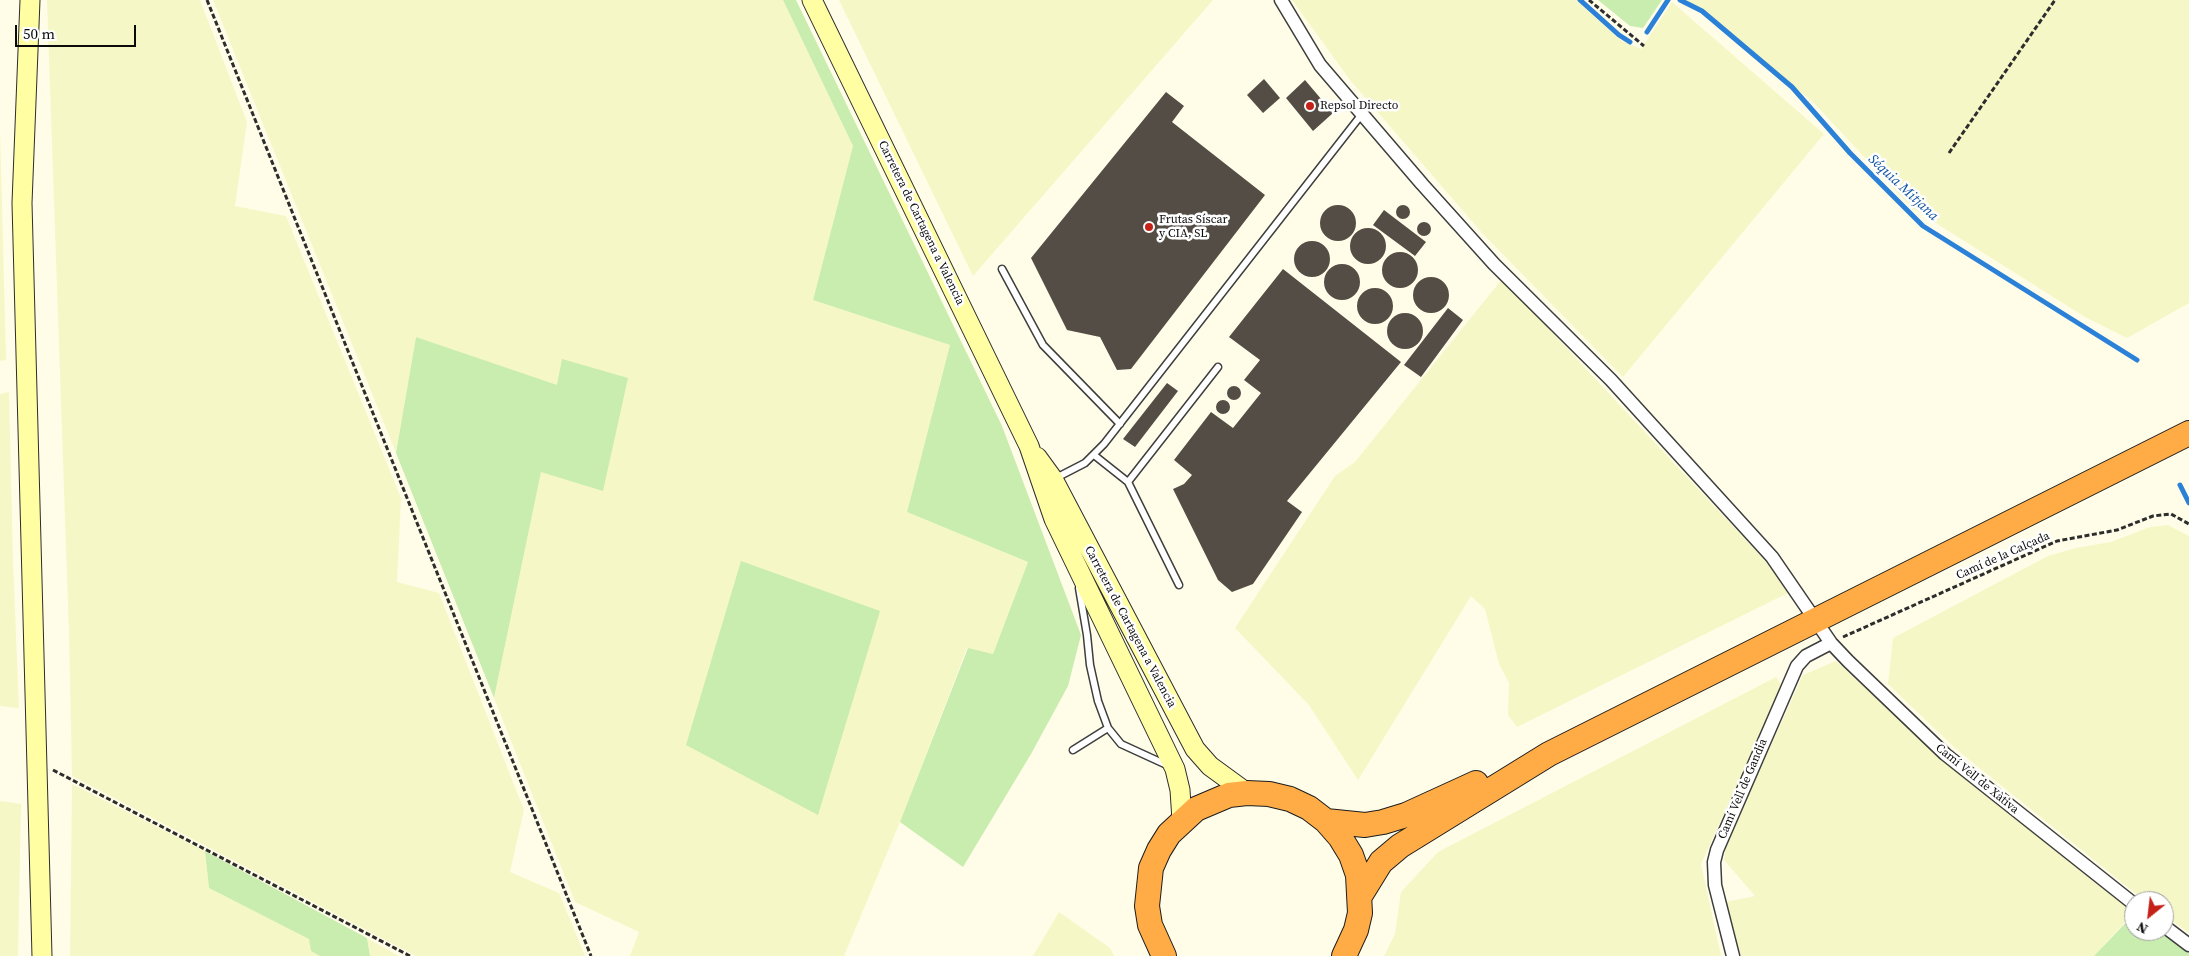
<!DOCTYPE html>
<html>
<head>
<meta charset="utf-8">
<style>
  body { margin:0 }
  #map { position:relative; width:2189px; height:956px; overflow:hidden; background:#fffde8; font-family:"Source Serif 4",serif }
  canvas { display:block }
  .north { position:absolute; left:2124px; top:891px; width:50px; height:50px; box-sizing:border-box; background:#fff; border:1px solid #9d9d9d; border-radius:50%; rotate:209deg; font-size:14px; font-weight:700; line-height:20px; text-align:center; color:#0b0b0b }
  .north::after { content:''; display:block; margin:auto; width:18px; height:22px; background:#c42219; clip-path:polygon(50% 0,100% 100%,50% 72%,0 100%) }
  .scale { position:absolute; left:15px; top:25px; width:121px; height:22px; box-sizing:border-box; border:2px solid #0b0b0b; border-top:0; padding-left:6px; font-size:15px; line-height:18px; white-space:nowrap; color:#0b0b0b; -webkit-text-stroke:4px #fff; paint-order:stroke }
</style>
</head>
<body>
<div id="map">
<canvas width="2189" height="956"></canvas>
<div class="north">N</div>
<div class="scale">50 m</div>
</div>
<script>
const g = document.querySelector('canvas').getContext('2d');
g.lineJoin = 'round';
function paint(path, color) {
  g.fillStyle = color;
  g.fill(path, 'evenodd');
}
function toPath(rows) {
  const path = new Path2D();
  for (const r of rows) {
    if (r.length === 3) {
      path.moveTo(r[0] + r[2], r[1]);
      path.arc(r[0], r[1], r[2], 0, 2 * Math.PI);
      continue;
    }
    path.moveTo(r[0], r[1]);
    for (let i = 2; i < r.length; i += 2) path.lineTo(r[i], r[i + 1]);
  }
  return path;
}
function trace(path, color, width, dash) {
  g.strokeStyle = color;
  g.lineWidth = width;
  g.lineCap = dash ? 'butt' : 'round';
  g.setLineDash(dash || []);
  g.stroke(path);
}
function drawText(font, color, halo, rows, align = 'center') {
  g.font = font + ' "Source Serif 4",serif';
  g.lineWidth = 5;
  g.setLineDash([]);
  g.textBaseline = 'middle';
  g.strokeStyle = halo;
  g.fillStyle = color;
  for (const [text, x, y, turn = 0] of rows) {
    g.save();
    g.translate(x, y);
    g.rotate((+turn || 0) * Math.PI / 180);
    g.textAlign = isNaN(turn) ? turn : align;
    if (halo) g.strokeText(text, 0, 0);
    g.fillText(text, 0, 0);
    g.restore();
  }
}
const farmland = toPath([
  [47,0,200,0,247,122,235,206,286,216,401,498,397,582,439,593,524,810,510,872,559,893,585,956,416,956,72,776,69,633],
  [213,0,783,0,853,146,813,300,950,345,907,512,1028,562,993,654,967,648,900,822,844,956,630,956,639,932,575,902,494,698,541,471,562,359,557,386,416,337,396,453],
  [839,0,1213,0,973,276],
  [1292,0,1576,0,1622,41,1641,49,1672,2,1824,134,1623,377,1483,234,1350,80],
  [1686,0,2189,0,2189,303,2127,338,2085,317,1912,208,1813,102],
  [0,128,6,360,0,361],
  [1502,279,1772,568,1788,593,1517,727,1508,715,1509,683,1499,664,1485,609,1471,596,1358,780,1309,705,1235,628,1335,476,1355,462],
  [9,392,13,562,19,708,0,706,0,394],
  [2168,525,2189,536,2189,933,2164,915,2164,901,2145,901,1956,749,1888,684,1893,638,2048,556,2076,548,2111,542,2150,527],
  [1836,661,1944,761,2134,912,2094,956,1741,956,1726,902,1755,896,1724,860,1726,844,1803,675],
  [1776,677,1782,686,1701,864,1721,956,1384,956,1395,934,1401,892,1438,852],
  [72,784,205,851,209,888,310,939,311,951,320,956,70,956],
  [0,801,21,804,18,956,0,956],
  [1059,912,1110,948,1114,956,1033,956],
  [367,938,399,956,370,956]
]);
const green = toPath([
  [783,0,796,0,1002,426,1081,635,1068,686,1031,754,963,867,900,822,968,648,993,654,1028,562,907,512,950,345,813,300,853,146],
  [1598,0,1662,0,1643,28,1630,26],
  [416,337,557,385,562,359,628,378,603,491,541,472,494,698,396,453],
  [741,561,880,611,818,815,686,745],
  [205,851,367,938,370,956,320,956,311,951,309,939,209,888],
  [2134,914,2134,931,2160,931,2189,952,2189,956,2094,956]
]);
const stream = toPath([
  [1580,0,1619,35,1630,42],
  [1680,0,1702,11,1792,87,1850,153,1923,226,2137,360],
  [1647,32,1668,0],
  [2180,485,2189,503]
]);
const building = toPath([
  [1264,79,1280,98,1263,113,1247,95],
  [1305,80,1333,113,1313,131,1286,98],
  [1166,92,1184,106,1172,122,1265,195,1131,369,1117,370,1100,337,1067,330,1031,258],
  [1403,212,7],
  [1338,223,18],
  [1384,210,1426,242,1415,256,1373,225],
  [1424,229,7],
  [1368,246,18],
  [1312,259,18],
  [1400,270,18],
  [1342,282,18],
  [1283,269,1401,362,1287,501,1302,512,1253,584,1232,592,1218,580,1173,489,1184,484,1192,475,1174,460,1211,412,1233,428,1261,393,1244,380,1260,360,1229,337],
  [1431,295,18],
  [1375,306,18],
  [1448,308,1463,320,1421,377,1404,365],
  [1405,331,18],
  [1167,383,1178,391,1135,447,1123,439],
  [1234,393,7],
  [1223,407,7]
]);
const path = toPath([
  [207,0,591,956],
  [1589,0,1644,46],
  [1949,153,2055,0],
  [1843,637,2057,541,2117,530,2153,516,2171,514,2189,524],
  [53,770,410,956]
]);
const lane = toPath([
  [1002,269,1043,345,1120,424],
  [1094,455,1128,482,1179,585],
  [1054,479,1085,463,1104,444,1362,114],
  [1128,482,1218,367],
  [1079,588,1087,635,1090,665,1098,701,1108,728,1121,744,1169,766],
  [1073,750,1108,728]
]);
const street = toPath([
  [1281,0,1320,65,1422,184,1494,264,1611,380,1772,557,1831,643,1848,661,1945,754,2134,904],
  [2164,926,2189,945],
  [1733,956,1715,885,1714,862,1717,850,1797,666,1806,656,1831,643]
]);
const secondary = toPath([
  [30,0,22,203,42,956],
  [812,0,1029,446,1054,519,1175,769,1180,790,1182,820],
  [1037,457,1053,479,1195,749,1210,766,1247,793]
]);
const highway = toPath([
  [1326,821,1365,825,1383,822,1406,815,1476,783],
  [1360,896,1381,862,1400,846,1549,754,2189,433],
  [1164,956,1150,925,1147,906,1151,868,1159,850,1169,834,1196,809,1229,795,1247,793,1269,794,1290,799,1309,808,1326,821,1340,837,1351,855,1358,875,1360,913,1356,930,1344,956]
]);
const markers = [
  [1310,106,5,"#c42219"],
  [1149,227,5,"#c42219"]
];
const poiNames = [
  ["Repsol Directo",1320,106],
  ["Frutas Síscar",1159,220],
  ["y CIA, SL",1159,234]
];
const streetNames = [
  ["Carretera de Cartagena a Valencia",921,223,64],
  ["Camí de la Calçada",2003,556,-24],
  ["Carretera de Cartagena a Valencia",1130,627,62],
  ["Camí Vell de Xàtiva",1977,779,39],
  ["Camí Vell de Gandia",1743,789,-67]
];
const waterNames = [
  ["Séquia Mitjana",1903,188,43]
];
paint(farmland, '#f6f7c6');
paint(green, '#c9ecaf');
trace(stream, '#2a81d7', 5);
paint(building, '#544d46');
trace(lane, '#3e3e3e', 9);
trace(street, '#3e3e3e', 15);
trace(secondary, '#2d2d2d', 21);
trace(highway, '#1c1c1c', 26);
trace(path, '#2d2d2d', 3, [5, 2.5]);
trace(lane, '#fff', 6);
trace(street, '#fff', 12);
trace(secondary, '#fffea3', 19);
trace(highway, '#ffac46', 24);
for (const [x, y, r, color] of markers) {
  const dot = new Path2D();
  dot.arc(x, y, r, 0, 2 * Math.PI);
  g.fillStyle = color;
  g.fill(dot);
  trace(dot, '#fff', 2);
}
drawText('12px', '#0b0b0b', '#fff', poiNames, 'left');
drawText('12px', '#0b0b0b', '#fff', streetNames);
drawText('italic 14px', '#0c53a4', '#fff', waterNames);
</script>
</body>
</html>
